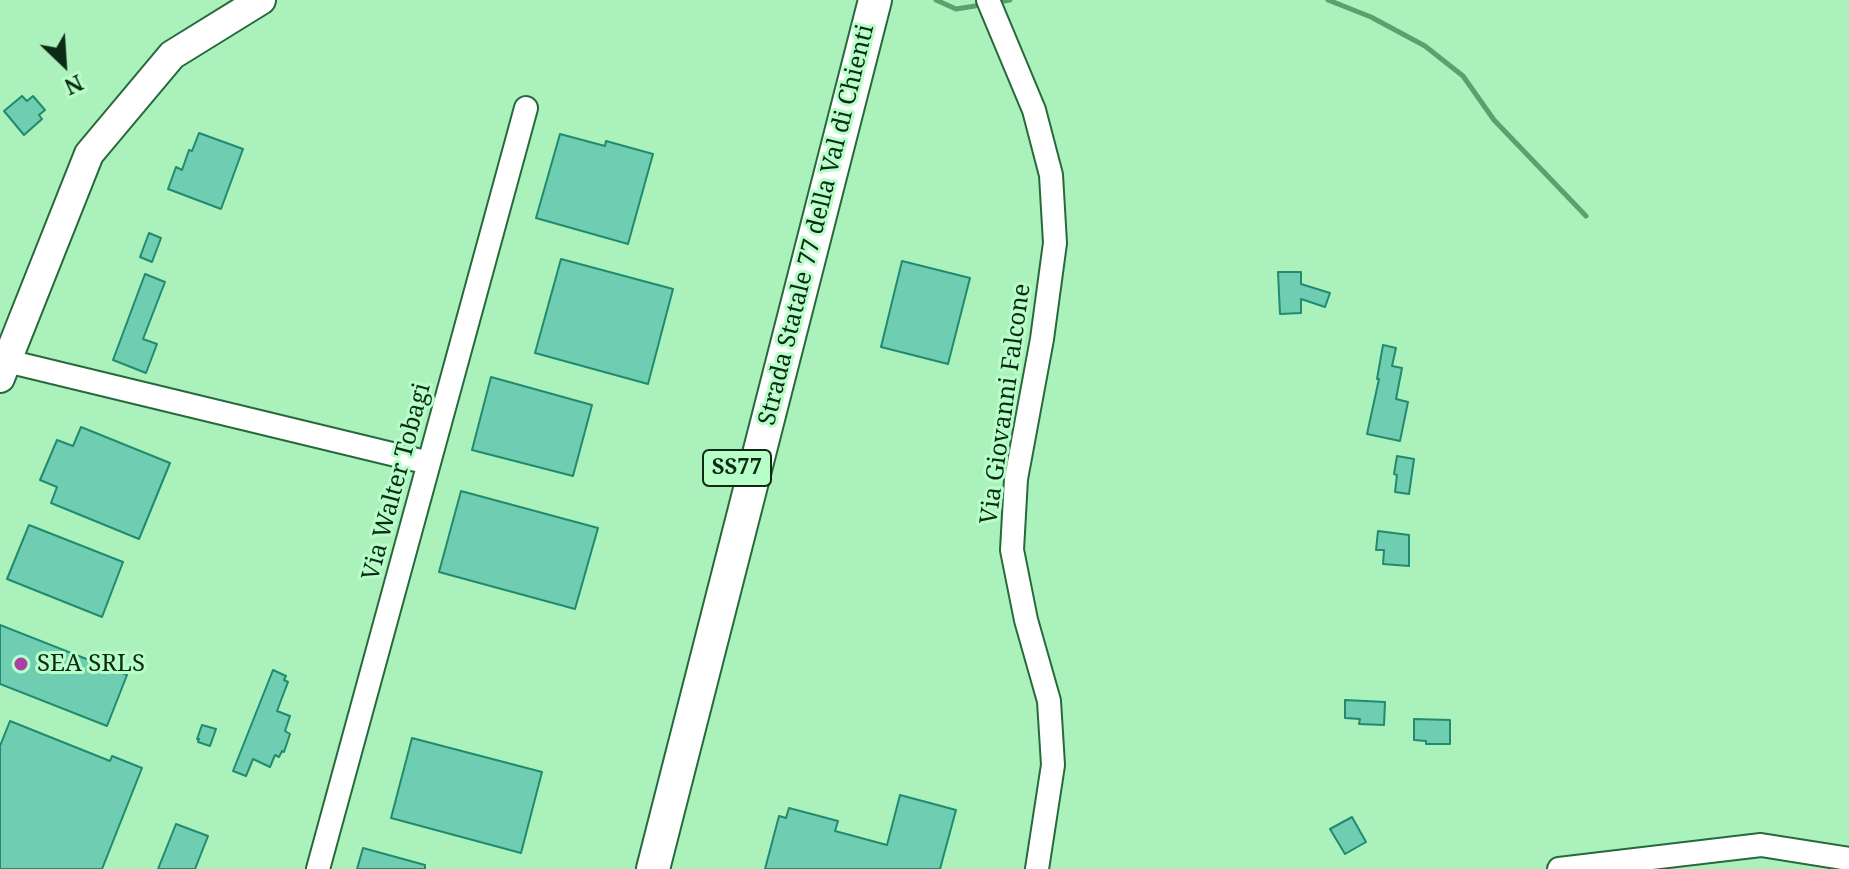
<!DOCTYPE html>
<html>
<head>
<meta charset="utf-8">
<style>
  body { margin:0 }
  #map { position:relative; width:1849px; height:869px; overflow:hidden; background:#abf1bb; font-family:"Noto Serif",serif }
  canvas { display:block }
  .north { position:absolute; left:24px; top:24px; width:80px; height:80px; -webkit-text-stroke:6px #b7fec8; paint-order:stroke; rotate:155deg; font-size:22px; font-weight:700; line-height:32px; text-align:center; color:#0d2a16 }
  .north::after { content:''; display:block; margin:auto; width:28px; height:36px; background:#0d2a16; clip-path:polygon(50% 0,100% 100%,50% 72%,0 100%) }
</style>
</head>
<body>
<div id="map">
<canvas width="1849" height="869"></canvas>
<div class="north">N</div>
</div>
<script>
const g = document.querySelector('canvas').getContext('2d');
g.lineJoin = 'round';
function toPath(rows) {
  const path = new Path2D();
  for (const r of rows) {
    path.moveTo(r[0], r[1]);
    for (let i = 2; i < r.length; i += 2) path.lineTo(r[i], r[i + 1]);
  }
  return path;
}
function trace(path, color, width, dash) {
  g.strokeStyle = color;
  g.lineWidth = width;
  g.lineCap = dash ? 'butt' : 'round';
  g.setLineDash(dash || []);
  g.stroke(path);
}
function paint(path, color) {
  g.fillStyle = color;
  g.fill(path, 'evenodd');
}
function drawText(font, color, halo, rows, align = 'center') {
  g.font = font + ' "Noto Serif",serif';
  g.lineWidth = 6;
  g.setLineDash([]);
  g.textBaseline = 'middle';
  g.strokeStyle = halo;
  g.fillStyle = color;
  for (const [text, x, y, turn = 0] of rows) {
    g.save();
    g.translate(x, y);
    g.rotate((+turn || 0) * Math.PI / 180);
    g.textAlign = isNaN(turn) ? turn : align;
    if (halo) g.strokeText(text, 0, 0);
    g.fillText(text, 0, 0);
    g.restore();
  }
}
const stream = toPath([
  [936,0,956,9,975,6],
  [1328,0,1371,17,1425,46,1463,76,1494,120,1586,216],
  [1004,1,1010,0]
]);
const building = toPath([
  [22,96,27,101,33,96,45,110,39,115,42,119,24,135,4,111,22,96],
  [199,133,243,149,221,209,168,189,176,167,182,170,189,150,192,151,199,133],
  [560,134,605,146,606,141,653,154,628,244,536,218,560,134],
  [149,233,161,238,152,262,140,257,149,233],
  [561,259,673,289,648,384,535,353,561,259],
  [902,261,970,278,948,364,881,347,902,261],
  [1278,272,1301,272,1301,284,1330,293,1325,307,1301,299,1301,313,1280,314,1278,272],
  [145,274,165,282,143,339,157,344,146,373,113,360,145,274],
  [1383,345,1396,348,1392,366,1402,368,1396,399,1408,402,1400,441,1367,434,1379,379,1377,379,1383,345],
  [491,377,592,405,573,476,472,450,491,377],
  [81,427,170,463,139,539,51,503,57,487,40,480,57,440,73,446,81,427],
  [1397,456,1414,459,1409,494,1395,492,1397,475,1394,474,1397,456],
  [461,491,598,528,575,609,439,572,461,491],
  [29,525,123,562,102,617,7,579,29,525],
  [1378,531,1409,535,1409,566,1383,564,1384,550,1376,550,1378,531],
  [0,625,127,675,107,726,0,684,0,625],
  [273,670,286,676,284,680,288,682,277,711,290,716,285,731,290,734,284,752,282,751,279,757,275,755,270,767,253,759,246,776,233,771,273,670],
  [1345,700,1385,702,1384,725,1359,724,1360,719,1345,718,1345,700],
  [1414,719,1450,720,1450,744,1426,744,1426,741,1414,740,1414,719],
  [10,721,110,761,112,756,142,768,102,869,0,869,0,746,10,721],
  [202,725,216,729,210,746,198,742,199,739,197,739,202,725],
  [412,738,542,772,521,853,391,818,412,738],
  [900,795,956,810,940,869,765,869,779,816,786,818,789,808,838,821,835,831,887,845,900,795],
  [1352,817,1366,842,1345,854,1330,829,1352,817],
  [176,824,208,836,195,869,158,869,176,824],
  [363,848,425,865,425,869,357,869,363,848]
]);
const minor = toPath([
  [988,0,1034,110,1051,175,1055,243,1042,339,1016,479,1012,550,1026,620,1049,701,1053,765,1037,869],
  [7,361,429,463],
  [318,869,526,108],
  [1559,869,1761,845,1849,859]
]);
const major = toPath([
  [0,378,89,154,172,55,261,0]
]);
const highway = toPath([
  [653,869,875,0]
]);
const markers = [
  [21,664,8,"#aa40a1"]
];
const shields = [
  [737,468,68]
];
const shieldNames = [
  ["SS77",737,468]
];
const streetNames = [
  ["Strada Statale 77 della Val di Chienti",817,225,-76],
  ["Via Giovanni Falcone",1006,404,-82],
  ["Via Walter Tobagi",397,482,-75]
];
const poiNames = [
  ["SEA SRLS",37,664]
];
trace(stream, '#59a26d', 5);
paint(building, '#6fceb1');
trace(building, '#218a6f', 2);
trace(minor, '#266a3c', 26);
trace(major, '#266a3c', 32);
trace(highway, '#266a3c', 36);
trace(minor, '#fff', 22);
trace(major, '#fff', 28);
trace(highway, '#fff', 32);
for (const [x, y, r, color] of markers) {
  const dot = new Path2D();
  dot.arc(x, y, r, 0, 2 * Math.PI);
  g.fillStyle = color;
  g.fill(dot);
  trace(dot, '#b7fec8', 3);
}
for (const [x, y, w] of shields) {
  const box = new Path2D();
  box.roundRect(x - w / 2, y - 18, w, 36, 6);
  g.fillStyle = '#b7fec8';
  g.fill(box);
  trace(box, '#0d2a16', 2);
}
drawText('bold 22px', '#0d2a16', null, shieldNames);
drawText('24px', '#0d2a16', '#b7fec8', streetNames);
drawText('24px', '#0d2a16', '#b7fec8', poiNames, 'left');
</script>
</body>
</html>
